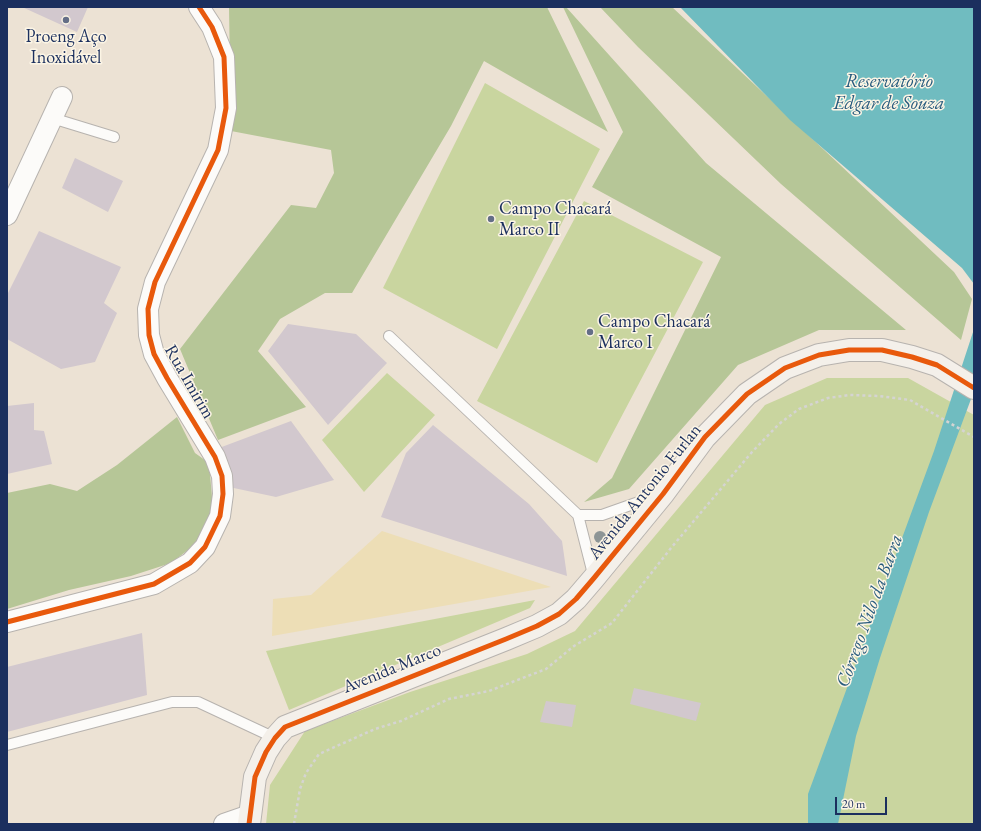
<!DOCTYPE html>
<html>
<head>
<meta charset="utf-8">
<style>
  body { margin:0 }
  #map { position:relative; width:981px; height:831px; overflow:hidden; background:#ece2d4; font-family:"EB Garamond",serif }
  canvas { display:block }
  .frame { position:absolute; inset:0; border:8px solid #1b2f5e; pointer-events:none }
  .scale { position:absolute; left:835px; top:797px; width:52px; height:18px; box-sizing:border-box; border:2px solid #1b2f5e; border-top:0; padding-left:5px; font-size:12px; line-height:14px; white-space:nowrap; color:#1b2f5e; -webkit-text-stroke:3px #fcf5e5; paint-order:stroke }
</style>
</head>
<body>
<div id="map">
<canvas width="981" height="831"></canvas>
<div class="frame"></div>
<div class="scale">20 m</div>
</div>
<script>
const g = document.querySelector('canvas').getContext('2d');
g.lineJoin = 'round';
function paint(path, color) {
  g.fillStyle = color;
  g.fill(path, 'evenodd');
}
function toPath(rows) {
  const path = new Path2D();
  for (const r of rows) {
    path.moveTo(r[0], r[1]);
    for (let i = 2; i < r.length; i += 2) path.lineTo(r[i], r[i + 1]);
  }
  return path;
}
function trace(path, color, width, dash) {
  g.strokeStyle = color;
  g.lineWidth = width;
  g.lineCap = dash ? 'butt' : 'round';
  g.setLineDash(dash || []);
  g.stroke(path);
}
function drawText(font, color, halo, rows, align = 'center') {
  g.font = font + ' "EB Garamond",serif';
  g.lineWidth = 3;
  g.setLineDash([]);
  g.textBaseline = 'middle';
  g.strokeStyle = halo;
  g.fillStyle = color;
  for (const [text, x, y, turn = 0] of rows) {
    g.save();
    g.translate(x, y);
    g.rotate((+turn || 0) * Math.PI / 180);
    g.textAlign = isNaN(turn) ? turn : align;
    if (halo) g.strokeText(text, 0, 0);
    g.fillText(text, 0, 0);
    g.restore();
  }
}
const green = toPath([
  [485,83,600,149,497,349,383,288],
  [584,201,703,262,597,463,477,401],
  [387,373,435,415,364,492,322,440],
  [827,378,908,378,974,415,974,824,266,824,270,785,305,731,410,692,527,654,575,631,765,405],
  [535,600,530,608,289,710,266,651]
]);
const forest = toPath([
  [229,7,547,7,608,132,484,61,451,126,352,293,325,293,280,319,258,351,306,407,218,440,180,349,291,205,316,208,334,173,331,150,231,131],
  [563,7,566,7,706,163,906,330,819,330,738,365,629,489,584,502,612,478,721,257,592,187,623,132],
  [600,7,672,7,954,272,972,299,961,340,781,184,638,47],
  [177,417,195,453,209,463,213,508,201,540,171,563,131,576,69,590,7,609,7,493,50,484,77,491,117,465]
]);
const sand = toPath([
  [382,531,551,587,272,636,273,599,311,595]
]);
const water = toPath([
  [680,7,974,7,974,284,962,268,790,120],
  [974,329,974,391,929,512,880,658,856,736,838,824,808,824,808,794,934,451]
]);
const building = toPath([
  [22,7,88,7,77,32],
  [75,158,123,181,108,212,62,188],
  [39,231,121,267,104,303,117,313,95,362,61,369,7,339,7,295],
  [288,324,356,334,387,363,328,425,268,351],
  [34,403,34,430,44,431,52,464,7,474,7,406],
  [291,421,334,480,276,497,229,487,219,448],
  [433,425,529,504,562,541,567,576,381,517,406,453],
  [142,633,147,695,7,732,7,667],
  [634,688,701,703,696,721,630,704],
  [546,701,576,705,572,727,540,722]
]);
const path = toPath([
  [294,824,300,789,306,773,319,754,375,729,401,721,449,699,489,691,546,669,574,646,612,623,671,548,752,452,779,424,799,409,828,398,850,395,879,396,910,400,974,437]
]);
const lane = toPath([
  [52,118,114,137],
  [389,336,578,515,594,578],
  [578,515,602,515,653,497],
  [7,745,172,702,198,702,275,738]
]);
const street = toPath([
  [7,215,62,97],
  [7,622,154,584,190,563,205,547,220,516,223,494,222,476,215,457,167,378,154,354,149,335,148,309,155,282,218,150,226,108,224,57,212,27,199,7],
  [224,824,250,815]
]);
const secondary = toPath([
  [249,824,255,777,266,752,275,738,285,727,506,639,537,626,559,614,576,599,594,578,663,494,705,437,747,394,785,368,819,355,849,350,882,350,912,357,937,365,974,388]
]);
const cycleway = toPath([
  [7,622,154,584,190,563,205,547,220,516,223,494,222,476,215,457,167,378,154,354,149,335,148,309,155,282,218,150,226,108,224,57,212,27,199,7],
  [249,824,255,777,266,752,275,738,285,727,506,639,537,626,559,614,576,599,594,578,663,494,705,437,747,394,785,368,819,355,849,350,882,350,912,357,937,365,974,388]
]);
const trees = [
  [600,537]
];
const markers = [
  [66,20,4,"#646e87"],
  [491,219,4,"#646e87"],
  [590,332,4,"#646e87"]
];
const poiNames = [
  ["Proeng Aço",66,37,"center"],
  ["Inoxidável",66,58,"center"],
  ["Campo Chacará",499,209],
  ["Marco II",499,230],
  ["Campo Chacará",598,322],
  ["Marco I",598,343]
];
const streetNames = [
  ["Rua Imirim",189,382,60],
  ["Avenida Antonio Furlan",645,492,-51],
  ["Avenida Marco",392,669,-22]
];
const waterNames = [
  ["Reservatório",889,82],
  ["Edgar de Souza",889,104],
  ["Córrego Nilo da Barra",870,611,-70]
];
paint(green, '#c9d59f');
paint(forest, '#b6c697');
paint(sand, '#eddeb6');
paint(water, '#70bcc0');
paint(building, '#d2c8ce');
trace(lane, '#b7b3af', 12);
trace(street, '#b7b3af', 22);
trace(secondary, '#b7b3af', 24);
trace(path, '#d5d4d2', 2.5, [3, 3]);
trace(lane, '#fcfbf9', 10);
trace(street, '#fcfbf9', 20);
trace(secondary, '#f4f0ea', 22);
trace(cycleway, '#e8590c', 5);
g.fillStyle = '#8d9596';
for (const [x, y] of trees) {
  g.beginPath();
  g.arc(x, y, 6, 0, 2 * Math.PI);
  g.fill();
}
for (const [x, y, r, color] of markers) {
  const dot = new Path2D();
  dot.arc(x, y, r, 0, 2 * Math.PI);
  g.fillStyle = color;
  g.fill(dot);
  trace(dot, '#fcf5e5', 1.5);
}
drawText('18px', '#1b2f5e', '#fcf5e5', poiNames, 'left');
drawText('18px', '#1b2f5e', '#fcf5e5', streetNames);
drawText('italic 19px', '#265a7d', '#fcf5e5', waterNames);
</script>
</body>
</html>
